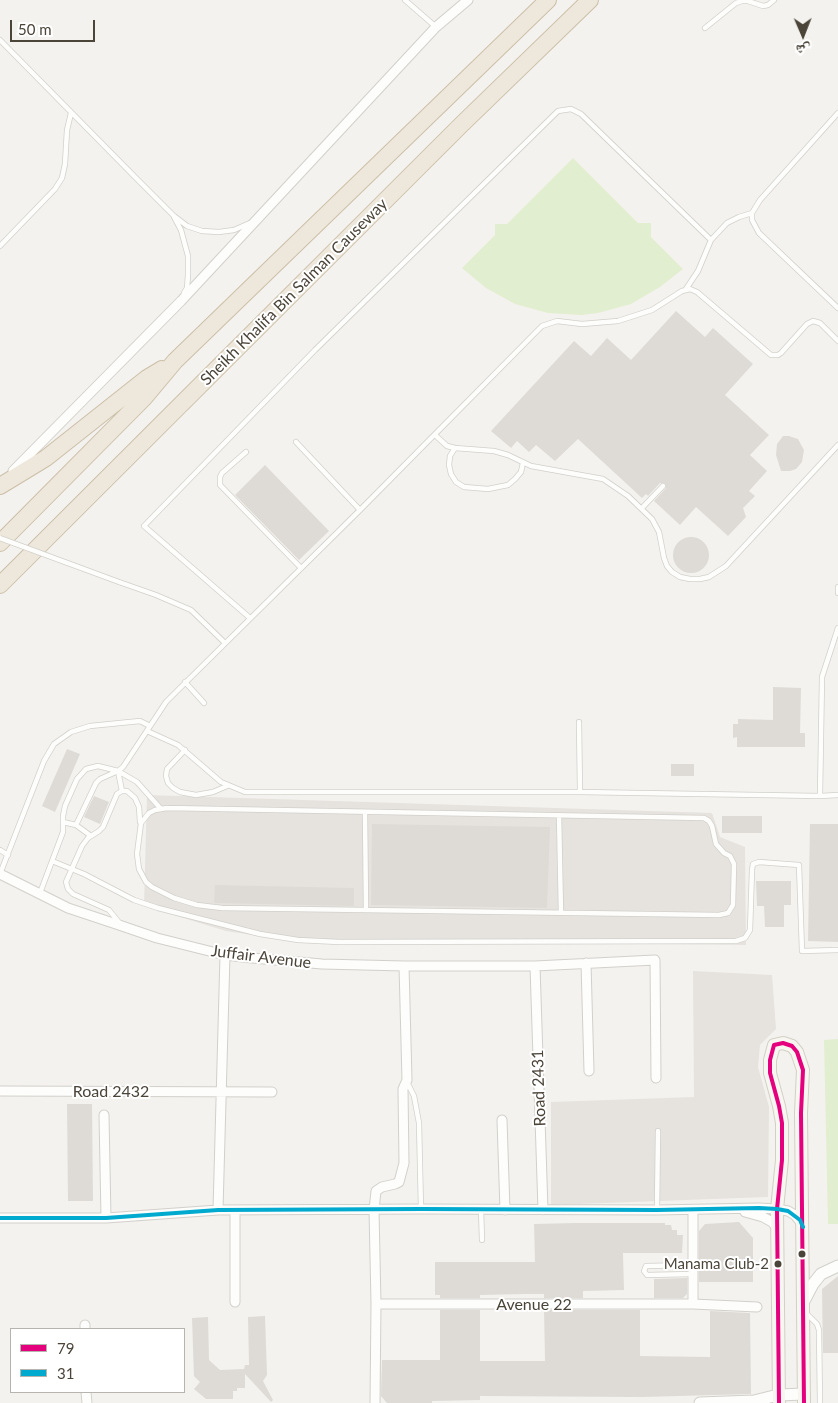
<!DOCTYPE html>
<html>
<head>
<meta charset="utf-8">
<style>
  body { margin:0 }
  #map { position:relative; width:838px; height:1403px; overflow:hidden; background:#f4f2ee; font-family:Lato,"Noto Naskh Arabic",sans-serif }
  canvas { display:block }
  .legend { position:absolute; left:10px; top:1328px; width:175px; height:65px; box-sizing:border-box; background:#fff; border:1px solid #b7b4b0; margin:0; padding:6px 9px; list-style:none; font-size:15px; color:#4b4439 }
  .legend li { display:flex; align-items:center; gap:10px; height:25px }
  .legend b { width:25px; border:1px solid #b7b4b0 }
  .north { position:absolute; left:778px; top:10px; width:50px; height:50px; -webkit-text-stroke:4px #fff; paint-order:stroke; rotate:179deg; font-size:14px; font-weight:700; line-height:20px; text-align:center; color:#4b4439 }
  .north::after { content:''; display:block; margin:auto; width:18px; height:22px; background:#4b4439; clip-path:polygon(50% 0,100% 100%,50% 72%,0 100%) }
  .scale { position:absolute; left:10px; top:20px; width:85px; height:22px; box-sizing:border-box; border:2px solid #4b4439; border-top:0; padding-left:6px; font-size:15px; line-height:18px; white-space:nowrap; color:#4b4439; -webkit-text-stroke:4px #fff; paint-order:stroke }
</style>
</head>
<body>
<div id="map">
<canvas width="838" height="1403"></canvas>
<ul class="legend">
<li><b style="height:6px;background:#e5007d"></b>79</li>
<li><b style="height:6px;background:#00a9ce"></b>31</li>
</ul>
<div class="north">ش</div>
<div class="scale">50 m</div>
</div>
<script>
const g = document.querySelector('canvas').getContext('2d');
g.lineJoin = 'round';
function paint(path, color) {
  g.fillStyle = color;
  g.fill(path, 'evenodd');
}
function toPath(rows) {
  const path = new Path2D();
  for (const r of rows) {
    if (r.length === 3) {
      path.moveTo(r[0] + r[2], r[1]);
      path.arc(r[0], r[1], r[2], 0, 2 * Math.PI);
      continue;
    }
    path.moveTo(r[0], r[1]);
    for (let i = 2; i < r.length; i += 2) path.lineTo(r[i], r[i + 1]);
  }
  return path;
}
function trace(path, color, width, dash) {
  g.strokeStyle = color;
  g.lineWidth = width;
  g.lineCap = dash ? 'butt' : 'round';
  g.setLineDash(dash || []);
  g.stroke(path);
}
function drawText(font, color, halo, rows, align = 'center') {
  g.font = font + ' Lato,sans-serif';
  g.lineWidth = 4;
  g.setLineDash([]);
  g.textBaseline = 'middle';
  g.strokeStyle = halo;
  g.fillStyle = color;
  for (const [text, x, y, turn = 0] of rows) {
    g.save();
    g.translate(x, y);
    g.rotate((+turn || 0) * Math.PI / 180);
    g.textAlign = isNaN(turn) ? turn : align;
    if (halo) g.strokeText(text, 0, 0);
    g.fillText(text, 0, 0);
    g.restore();
  }
}
const green = toPath([
  [573,158,638,223,651,223,651,237,683,269,660,287,631,304,598,313,582,315,548,313,515,304,486,288,462,268,495,235,495,224,507,224],
  [838,1039,838,1224,828,1224,824,1040]
]);
const parking = toPath([
  [147,795,712,813,720,837,745,847,746,945,286,940,226,931,144,906],
  [693,971,772,975,776,1029,760,1045,758,1067,769,1107,768,1197,551,1205,551,1102,694,1097]
]);
const building = toPath([
  [676,311,705,337,713,328,753,364,725,395,769,435,750,455,767,471,749,491,755,496,743,508,746,517,728,536,696,507,680,525,654,501,666,488,665,483,660,483,648,496,646,494,642,498,578,439,555,461,536,445,529,452,517,441,511,448,491,431,574,341,591,356,607,338,631,360],
  [783,436,789,436,798,439,804,450,802,462,796,469,790,471,781,471,776,455,777,444],
  [265,465,329,531,299,560,235,495],
  [691,555,18],
  [773,687,801,688,800,733,805,733,805,747,737,747,737,737,733,738,733,724,738,724,738,719,773,720],
  [67,749,80,754,55,812,42,806],
  [671,764,694,764,694,776,671,776],
  [94,796,109,802,100,824,84,817],
  [722,816,762,816,762,833,722,833],
  [372,824,550,827,547,908,371,905],
  [810,824,838,824,838,942,808,941],
  [756,881,791,881,791,905,784,905,784,927,765,927,764,906,757,906],
  [215,885,354,888,354,906,214,903],
  [67,1104,92,1104,93,1201,68,1201],
  [739,1222,753,1238,753,1282,699,1282,699,1231,705,1224],
  [576,1223,665,1223,665,1225,671,1225,672,1230,677,1230,677,1235,683,1235,682,1253,623,1253,624,1290,583,1291,583,1298,544,1298,544,1294,525,1294,480,1295,480,1298,440,1298,440,1295,435,1295,435,1262,535,1262,534,1224],
  [838,1276,838,1353,823,1353,822,1289],
  [687,1278,687,1294,683,1298,654,1298,654,1279],
  [440,1310,480,1310,480,1361,545,1361,544,1310,640,1310,640,1356,710,1357,710,1311,750,1313,751,1394,642,1397,480,1396,480,1400,432,1401,432,1403,387,1403,381,1396,382,1360,440,1360],
  [265,1316,267,1375,263,1381,273,1400,271,1402,245,1374,245,1388,237,1388,237,1391,233,1391,233,1399,206,1399,194,1389,200,1382,194,1376,192,1318,208,1317,209,1360,220,1370,244,1369,245,1365,249,1365,248,1317]
]);
const service = toPath([
  [405,0,436,27],
  [705,28,736,3,742,1,748,1,763,6,768,5,774,0],
  [0,40,136,178,174,216,187,226,202,231,219,232,234,230,250,223],
  [838,113,760,200,752,213,752,220,759,233,838,308],
  [174,217,181,230,188,256,188,275,187,288,184,293],
  [0,246,55,189,62,178,65,164,67,130,71,113],
  [686,289,698,271,711,240,727,223,739,217,752,213],
  [435,435,447,446,455,448,494,451,508,455,531,466,603,479,628,496,652,519,659,532,664,558,667,566,672,572,680,577,690,579,700,579,709,577,726,566,838,445],
  [296,442,360,510],
  [455,448,450,456,449,465,451,474,456,482,464,487,488,489,508,485,515,479,521,472,523,463],
  [246,452,222,473,220,477,220,485,301,568],
  [642,508,663,486],
  [119,582,156,595,191,610,225,643],
  [838,587,838,593],
  [250,618,144,526,315,350,558,111,571,109,581,114,711,240],
  [185,682,204,703],
  [579,722,580,792],
  [147,731,178,745,221,782,245,792,580,792,820,796,838,795],
  [185,750,167,769,166,776,168,783,173,788,180,792,196,795,213,792,227,786],
  [118,771,122,791],
  [820,796,822,677,838,628],
  [167,808,704,818,709,821,712,826,716,844,724,853,730,856,734,864,733,905,728,913,719,915,222,908,197,905,174,898,152,887,146,882,139,869,137,854,141,823,149,813,155,810,167,808],
  [365,812,366,910],
  [559,815,561,913],
  [63,822,76,825,91,836],
  [76,825,96,783,100,779,118,771,123,767,166,702,176,692,360,510,542,326,557,321,582,324,618,321,652,310,682,291,690,289,697,292,771,355,778,355,781,353,807,324,813,321,820,323,838,341],
  [0,850,8,855],
  [52,861,84,874,134,900,158,908,260,934,298,940,339,942,736,941,745,938,750,930,752,870,753,864,759,862,799,865,802,951,838,950],
  [0,874,44,761,54,744,71,732,90,726,140,721,150,726],
  [40,893,63,832,63,816,65,806,77,779,86,769,98,766,118,771,137,782,161,809],
  [121,925,109,910,73,894,68,889,66,882,82,846,88,838,99,831,103,827,117,794,122,791,127,791,135,798,139,807,140,822],
  [407,1082,414,1096,419,1123,421,1209],
  [481,1209,482,1240],
  [657,1210,658,1131],
  [693,1274,647,1275,644,1271,646,1266,693,1265],
  [805,1312,817,1324,819,1330,820,1403]
]);
const minor = toPath([
  [13,471,181,301,436,27,468,0],
  [0,874,68,908,122,926,157,938,225,955,252,958,322,964,404,966,535,966,655,960,656,1078],
  [586,963,589,1071],
  [535,966,543,1210],
  [0,1091,272,1092],
  [104,1115,106,1218],
  [502,1120,505,1210],
  [218,1210,225,955],
  [693,1210,693,1304],
  [745,1212,763,1217,772,1222,778,1229],
  [0,1218,106,1218,218,1210,421,1209,657,1210,759,1208,777,1209,788,1211,795,1215,802,1224],
  [235,1302,235,1210],
  [376,1304,693,1304,757,1307],
  [85,1325,85,1329],
  [86,1392,87,1403],
  [375,1403,376,1304,374,1210,376,1191,382,1187,395,1184,399,1182,404,1163,403,1089,407,1080,404,966]
]);
const tertiary = toPath([
  [803,1303,813,1284,821,1274,838,1266],
  [700,1403,754,1401,778,1395,804,1394]
]);
const secondary = toPath([
  [779,1403,777,1209,782,1160,782,1123,779,1106,770,1073,770,1060,774,1045,783,1043,792,1046,797,1052,803,1070,801,1113,804,1403]
]);
const motorway = toPath([
  [0,486,46,458,147,378,162,369],
  [0,543,144,398,175,361,548,0],
  [0,585,461,125,590,0]
]);
const serviceBridge = toPath([
  [0,538,119,582]
]);
const bus1 = toPath([
  [779,1403,777,1209,782,1160,782,1123,779,1106,770,1073,770,1060,774,1045,783,1043,792,1046,797,1052,803,1070,801,1113,804,1403]
]);
const bus2 = toPath([
  [0,1218,106,1218,218,1210,421,1209,657,1210,759,1208,777,1209,788,1211,800,1220,803,1227]
]);
const markers = [
  [802,1254,4.5,"#4b4439"],
  [778,1264,4.5,"#4b4439"]
];
const busNames = [
  ["Manama Club-2",769,1264]
];
const streetNames = [
  ["Sheikh Khalifa Bin Salman Causeway",294,292,-45],
  ["Juffair Avenue",261,957,7],
  ["Road 2431",539,1088,-92],
  ["Road 2432",111,1092],
  ["Avenue 22",534,1305]
];
paint(green, '#e1eecf');
paint(parking, '#e6e3df');
paint(building, '#dedbd6');
trace(service, '#d2d0cb', 6);
trace(minor, '#d2d0cb', 11);
trace(tertiary, '#d2d0cb', 13);
trace(secondary, '#d3cfc5', 14);
trace(motorway, '#ccbfa9', 18);
trace(service, '#fdfdfc', 4.5);
trace(minor, '#fdfdfc', 9);
trace(tertiary, '#fdfdfc', 11);
trace(secondary, '#f7f6f1', 12);
trace(motorway, '#ede8db', 16);
trace(serviceBridge, '#d2d0cb', 6, []);
trace(serviceBridge, '#fdfdfc', 4.5);
trace(bus1, '#e5007d', 4);
trace(bus2, '#00a9ce', 4);
for (const [x, y, r, color] of markers) {
  const dot = new Path2D();
  dot.arc(x, y, r, 0, 2 * Math.PI);
  g.fillStyle = color;
  g.fill(dot);
  trace(dot, '#fff', 2);
}
drawText('15px', '#4b4439', '#fff', busNames, 'right');
drawText('16px', '#4b4439', '#fff', streetNames);
</script>
</body>
</html>
